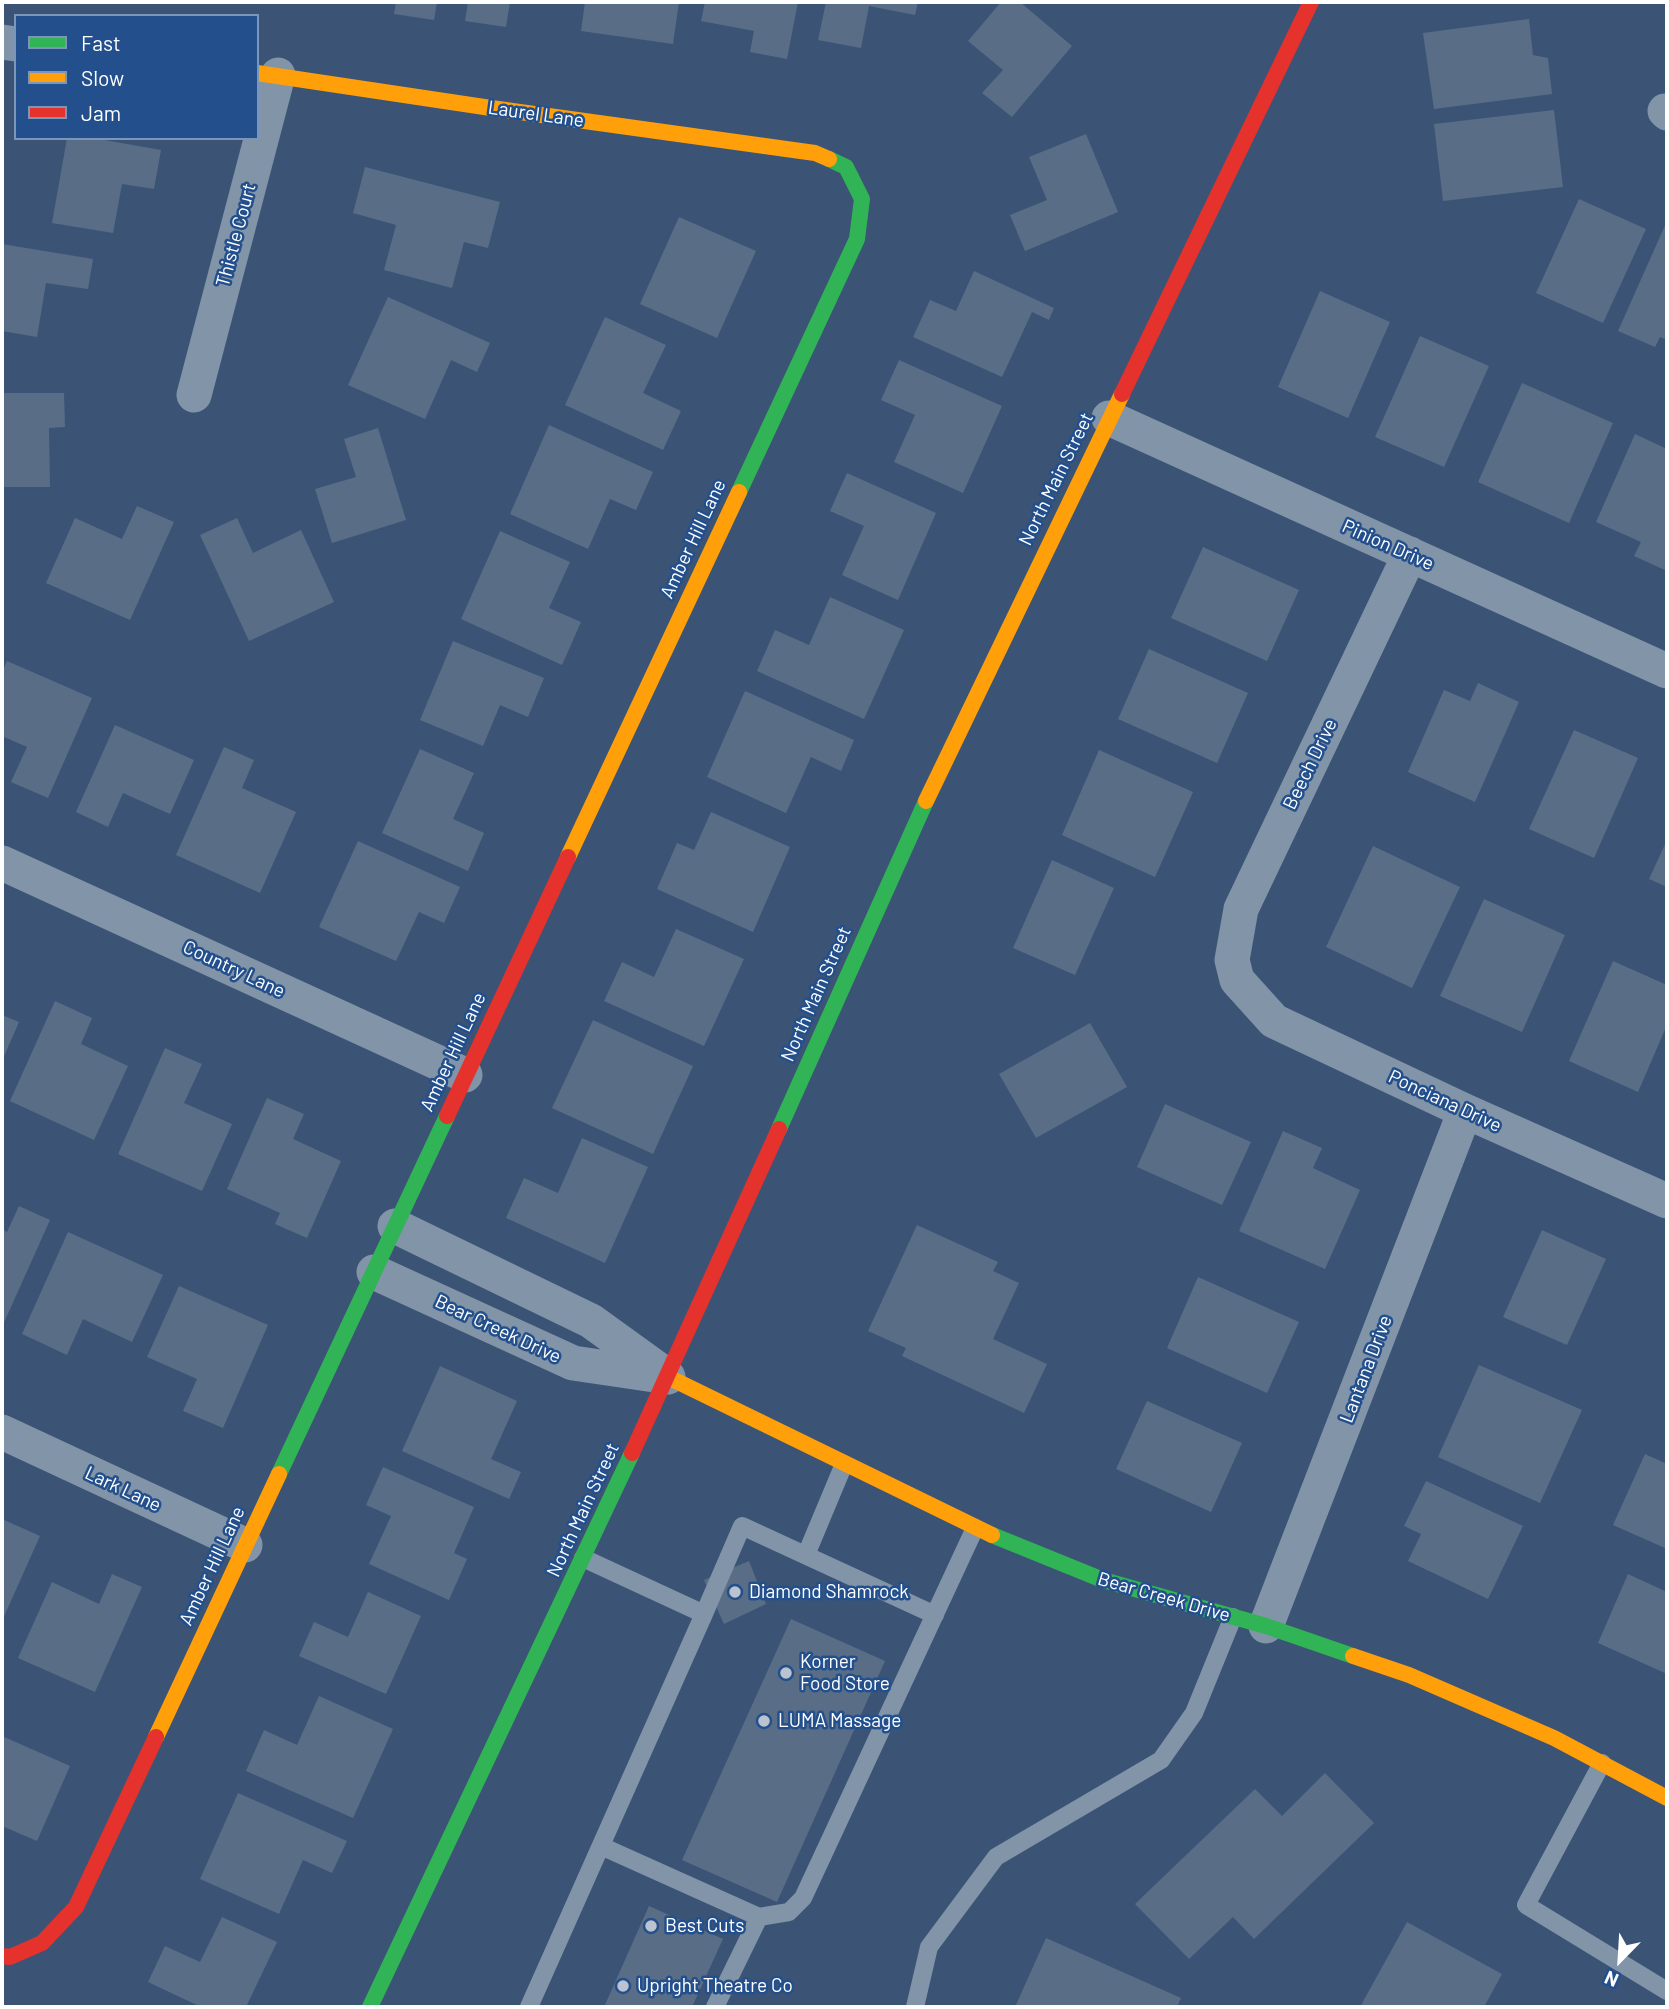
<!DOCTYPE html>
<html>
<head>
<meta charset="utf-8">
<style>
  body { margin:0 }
  #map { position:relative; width:1669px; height:2009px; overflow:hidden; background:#3b5475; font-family:Barlow,sans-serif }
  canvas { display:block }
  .frame { position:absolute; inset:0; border:4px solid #fff; pointer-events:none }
  .legend { position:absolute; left:14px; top:14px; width:245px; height:126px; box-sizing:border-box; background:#23508d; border:2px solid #7b96bb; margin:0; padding:9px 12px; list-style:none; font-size:21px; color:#fff }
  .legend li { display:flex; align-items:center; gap:14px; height:35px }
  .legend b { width:35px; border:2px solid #7b96bb }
  .north { position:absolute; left:1585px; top:1925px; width:70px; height:70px; -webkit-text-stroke:5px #23508d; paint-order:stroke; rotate:204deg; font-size:19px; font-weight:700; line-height:28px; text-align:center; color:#fff }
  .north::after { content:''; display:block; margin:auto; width:24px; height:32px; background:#fff; clip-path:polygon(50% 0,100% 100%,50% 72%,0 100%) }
</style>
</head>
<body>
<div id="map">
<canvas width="1669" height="2009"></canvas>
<div class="frame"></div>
<ul class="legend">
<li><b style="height:9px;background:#30b455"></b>Fast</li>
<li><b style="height:9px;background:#ff9f0a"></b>Slow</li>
<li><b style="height:9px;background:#e5322d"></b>Jam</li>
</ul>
<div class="north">N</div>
</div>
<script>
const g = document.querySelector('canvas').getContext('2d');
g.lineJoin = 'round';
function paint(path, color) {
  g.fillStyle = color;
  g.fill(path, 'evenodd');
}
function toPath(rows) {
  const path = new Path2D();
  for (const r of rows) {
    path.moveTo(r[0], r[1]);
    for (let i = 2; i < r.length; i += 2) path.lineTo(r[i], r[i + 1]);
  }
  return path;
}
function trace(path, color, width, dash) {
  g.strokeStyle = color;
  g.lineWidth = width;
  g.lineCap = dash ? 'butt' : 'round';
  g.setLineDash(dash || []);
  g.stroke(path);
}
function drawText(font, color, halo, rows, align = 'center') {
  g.font = font + ' Barlow,sans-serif';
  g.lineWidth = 5;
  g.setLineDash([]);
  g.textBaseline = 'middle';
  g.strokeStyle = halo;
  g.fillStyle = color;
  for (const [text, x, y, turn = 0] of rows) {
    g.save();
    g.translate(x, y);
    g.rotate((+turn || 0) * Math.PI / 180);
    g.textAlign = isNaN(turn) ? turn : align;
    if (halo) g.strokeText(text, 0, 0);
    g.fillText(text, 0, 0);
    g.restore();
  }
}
const building = toPath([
  [396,2,437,2,434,20,394,14],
  [468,2,510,2,506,27,465,21],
  [585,2,679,2,673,44,581,31],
  [705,2,798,2,787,59,750,52,754,31,701,21],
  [826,2,918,2,915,15,869,6,861,48,818,40],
  [1001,2,1020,2,1072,46,1012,117,982,93,1003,70,968,41],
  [1529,19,1533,55,1548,58,1552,94,1434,109,1423,33],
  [1554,110,1563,187,1443,201,1434,124],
  [1086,134,1118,212,1025,251,1010,215,1047,200,1029,157],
  [67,138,93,138,161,150,154,189,122,184,113,233,52,223],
  [365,167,500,202,488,248,464,242,452,288,384,270,396,225,353,213],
  [1579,199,1646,229,1603,323,1536,293],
  [679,217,756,251,717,338,640,304],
  [1667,221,1667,340,1660,337,1655,347,1618,331],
  [2,244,93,259,88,289,46,283,37,337,2,331],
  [974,271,1054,308,1049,320,1032,312,1002,377,913,337,930,300,956,311],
  [1320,291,1390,322,1348,418,1278,387],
  [388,297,490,343,477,372,451,360,425,419,348,385],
  [605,317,666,345,643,393,681,411,663,450,565,405],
  [1420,336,1489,366,1444,467,1375,437],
  [899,360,1002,406,963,493,894,462,915,415,881,400],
  [1522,383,1613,423,1569,523,1478,482],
  [2,393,64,393,65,427,49,428,50,487,2,487],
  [549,425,653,472,636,510,610,499,588,549,510,514],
  [378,428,406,520,332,543,315,489,356,477,344,439],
  [1635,434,1667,449,1667,571,1634,556,1641,542,1596,522],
  [847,473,936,513,898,600,842,575,864,526,830,511],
  [137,506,174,522,130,620,46,583,75,518,122,539],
  [237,518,253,553,301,530,334,602,249,641,200,535],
  [500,531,570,562,549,608,581,622,562,665,461,619],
  [1203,547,1299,590,1267,661,1171,618],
  [830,597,904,630,864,719,757,671,775,630,809,645],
  [453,641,544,678,528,717,500,705,483,746,420,720],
  [1149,649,1248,693,1217,763,1118,719],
  [7,661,92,698,48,798,11,782,27,747,2,736,2,672],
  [1478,683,1519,702,1475,802,1408,772,1444,690,1470,701],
  [745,691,854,740,841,771,811,757,786,813,707,777],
  [115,725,194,760,170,814,123,793,108,827,76,812],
  [1574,730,1638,758,1594,858,1529,829],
  [224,747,254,760,242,788,296,812,260,893,176,855],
  [420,749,474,773,453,819,484,833,468,871,382,833],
  [1099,750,1193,792,1155,877,1062,835],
  [711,812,790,847,753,932,657,889,677,843,694,850],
  [1667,840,1667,887,1649,879],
  [358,841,460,887,444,923,419,912,396,961,319,927],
  [1373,846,1460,887,1412,988,1326,947],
  [1052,860,1114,888,1075,975,1013,948],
  [1484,899,1565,935,1522,1032,1440,996],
  [676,929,744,959,704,1046,604,1001,622,962,654,977],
  [1613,961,1667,985,1667,1025,1638,1092,1569,1061],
  [55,1001,92,1018,81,1044,128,1066,94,1140,10,1101],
  [2,1015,19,1022,2,1061],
  [593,1020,693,1066,653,1154,552,1108],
  [1090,1023,1127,1087,1036,1138,999,1074],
  [165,1048,202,1064,184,1103,232,1124,202,1191,118,1154],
  [267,1098,304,1114,293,1139,341,1161,307,1238,275,1224,280,1213,227,1189],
  [1165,1104,1251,1142,1222,1205,1137,1167],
  [1283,1131,1322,1148,1313,1168,1360,1190,1325,1269,1239,1231],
  [582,1138,648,1167,605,1263,506,1218,524,1178,558,1193],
  [19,1206,50,1220,2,1327,2,1229,7,1232],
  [917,1225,998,1262,993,1271,1019,1283,993,1339,1047,1364,1024,1413,902,1356,906,1348,868,1331],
  [1542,1230,1606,1259,1567,1345,1503,1317],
  [68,1232,163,1275,132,1342,83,1319,67,1355,22,1334],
  [1198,1277,1299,1322,1267,1393,1167,1348],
  [179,1286,268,1325,223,1428,183,1411,197,1379,147,1357],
  [1479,1365,1582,1410,1540,1503,1438,1457],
  [440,1366,517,1401,491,1459,521,1472,509,1499,402,1451],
  [1147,1401,1242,1443,1211,1512,1116,1469],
  [1645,1454,1667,1464,1667,1549,1613,1525],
  [383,1467,474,1507,454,1553,467,1559,449,1600,369,1564,391,1516,366,1505],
  [1426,1481,1523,1526,1488,1599,1408,1561,1421,1534,1404,1526],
  [2,1519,40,1536,2,1621],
  [749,1561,766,1604,724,1624,704,1580],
  [112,1574,142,1587,95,1692,18,1658,52,1582,99,1604],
  [1628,1574,1667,1592,1667,1674,1598,1643],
  [368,1592,421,1616,386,1694,299,1656,314,1622,348,1637],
  [791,1619,885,1661,777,1902,682,1860],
  [319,1696,393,1729,353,1818,246,1771,264,1730,297,1745],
  [2,1736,70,1766,37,1841,2,1826],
  [1325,1773,1374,1823,1254,1939,1233,1917,1189,1959,1135,1904,1255,1789,1282,1816],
  [238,1793,347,1841,332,1873,303,1860,279,1914,200,1879],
  [649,1906,723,1939,692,2007,604,2007],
  [222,1917,277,1942,246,2007,201,2007,148,1982,165,1946,200,1962],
  [1407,1922,1502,1974,1484,2007,1360,2007],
  [1046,1938,1181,1998,1177,2007,1015,2007]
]);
const lane = toPath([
  [806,1555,844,1464],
  [583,1558,704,1614,742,1526,935,1615],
  [1602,1763,1526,1905,1667,1991],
  [601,1846,759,1917],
  [529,2007,704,1614],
  [715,2007,759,1917,789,1912,803,1898,975,1528],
  [915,2007,929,1947,996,1857,1161,1760,1194,1713,1233,1617]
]);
const street = toPath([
  [2,42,16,44],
  [1665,111,1667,113],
  [194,395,278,75],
  [1109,418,1667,671],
  [1410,554,1241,909,1232,960,1237,980,1274,1021,1465,1111,1667,1201],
  [2,863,465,1075],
  [395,1226,591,1321,663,1373],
  [374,1272,573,1363,668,1377],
  [2,1432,245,1545],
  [1266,1626,1465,1111]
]);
const fast = toPath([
  [739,492,857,239,862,199,846,167,829,159],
  [779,1129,926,801],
  [279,1474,447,1116],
  [992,1535,1103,1580,1266,1626,1353,1656],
  [370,2007,632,1453]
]);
const slow = toPath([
  [257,73,491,108,815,153,829,159],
  [926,801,1122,394],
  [568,857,739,492],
  [668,1377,992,1535],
  [1353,1656,1409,1675,1554,1738,1667,1798],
  [156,1737,279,1474]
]);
const jam = toPath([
  [1122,394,1311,2],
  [447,1116,568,857],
  [632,1453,779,1129],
  [2,1956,10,1957,42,1943,76,1907,156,1737]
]);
const markers = [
  [735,1592,7,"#bac3cf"],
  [786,1673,7,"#bac3cf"],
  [764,1721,7,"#bac3cf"],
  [651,1926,7,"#bac3cf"],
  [623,1986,7,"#bac3cf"]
];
const streetNames = [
  ["Laurel Lane",536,114,8],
  ["Thistle Court",236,235,-75],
  ["North Main Street",1056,479,-64],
  ["Amber Hill Lane",693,539,-65],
  ["Pinion Drive",1388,545,24],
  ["Beech Drive",1310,764,-64],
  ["Country Lane",234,969,25],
  ["North Main Street",816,994,-66],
  ["Amber Hill Lane",453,1052,-65],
  ["Ponciana Drive",1445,1101,25],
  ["Bear Creek Drive",498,1329,25],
  ["Lantana Drive",1366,1369,-69],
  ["Lark Lane",123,1489,25],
  ["North Main Street",583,1510,-65],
  ["Amber Hill Lane",212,1566,-65],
  ["Bear Creek Drive",1164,1597,16]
];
const poiNames = [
  ["Diamond Shamrock",749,1592],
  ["Korner",800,1662],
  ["Food Store",800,1684],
  ["LUMA Massage",778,1721],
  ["Best Cuts",665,1926],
  ["Upright Theatre Co",637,1986]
];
paint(building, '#596d87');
trace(lane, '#8294a8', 18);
trace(street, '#8294a8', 35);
trace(fast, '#30b455', 16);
trace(slow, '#ff9f0a', 16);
trace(jam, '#e5322d', 16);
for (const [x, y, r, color] of markers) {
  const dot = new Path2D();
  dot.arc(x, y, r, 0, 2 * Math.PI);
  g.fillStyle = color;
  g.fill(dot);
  trace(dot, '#23508d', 2.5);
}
drawText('19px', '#fff', '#23508d', streetNames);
drawText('19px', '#fff', '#23508d', poiNames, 'left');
</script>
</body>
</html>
